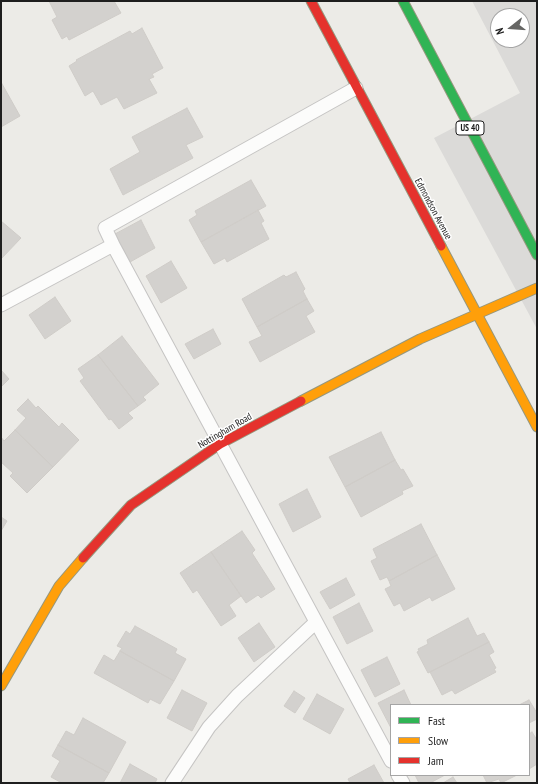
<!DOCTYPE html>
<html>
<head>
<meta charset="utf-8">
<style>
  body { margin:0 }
  #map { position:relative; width:538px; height:784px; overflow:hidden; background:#ecebe7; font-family:"PT Sans Narrow",sans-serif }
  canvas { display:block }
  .frame { position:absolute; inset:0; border:2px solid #1e1e1e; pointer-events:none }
  .legend { position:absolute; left:390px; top:704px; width:140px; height:72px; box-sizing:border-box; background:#fff; border:1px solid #a5a5a5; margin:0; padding:5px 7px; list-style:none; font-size:12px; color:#1e1e1e }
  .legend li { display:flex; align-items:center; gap:8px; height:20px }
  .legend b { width:20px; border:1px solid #a5a5a5 }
  .north { position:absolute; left:490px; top:8px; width:40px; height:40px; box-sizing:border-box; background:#fff; border:1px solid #a5a5a5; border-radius:50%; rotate:253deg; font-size:11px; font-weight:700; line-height:16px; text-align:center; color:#1e1e1e }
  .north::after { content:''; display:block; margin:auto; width:14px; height:18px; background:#666664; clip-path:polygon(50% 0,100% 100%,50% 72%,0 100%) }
</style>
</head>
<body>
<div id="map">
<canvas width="538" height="784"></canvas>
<div class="frame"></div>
<ul class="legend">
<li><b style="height:5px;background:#30b455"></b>Fast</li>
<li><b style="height:5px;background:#ff9f0a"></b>Slow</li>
<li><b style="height:5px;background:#e5322d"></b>Jam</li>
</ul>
<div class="north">N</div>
</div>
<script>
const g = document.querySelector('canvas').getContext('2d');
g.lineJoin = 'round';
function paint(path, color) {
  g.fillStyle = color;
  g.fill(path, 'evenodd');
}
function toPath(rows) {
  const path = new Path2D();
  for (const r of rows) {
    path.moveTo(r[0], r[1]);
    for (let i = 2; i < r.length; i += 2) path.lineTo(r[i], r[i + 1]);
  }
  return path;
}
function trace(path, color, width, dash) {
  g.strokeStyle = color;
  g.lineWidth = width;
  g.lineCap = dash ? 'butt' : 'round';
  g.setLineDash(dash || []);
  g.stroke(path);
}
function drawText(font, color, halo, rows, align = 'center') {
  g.font = font + ' "PT Sans Narrow",sans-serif';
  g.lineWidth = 3;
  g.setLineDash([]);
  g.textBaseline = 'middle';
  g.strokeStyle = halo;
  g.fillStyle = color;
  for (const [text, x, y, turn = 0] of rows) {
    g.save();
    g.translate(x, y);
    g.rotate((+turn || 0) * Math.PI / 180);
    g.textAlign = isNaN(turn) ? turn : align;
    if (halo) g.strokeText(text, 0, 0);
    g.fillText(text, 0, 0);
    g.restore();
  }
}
const residential = toPath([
  [472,1,537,1,537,329,434,138,520,93],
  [498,16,522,16,522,40,498,40]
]);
const building = toPath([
  [49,1,114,1,121,13,69,40,67,36,62,39,52,20,57,17,49,1],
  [142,28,163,68,152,74,154,77,149,79,157,93,124,109,117,97,101,105,93,91,85,96,69,66,77,61,76,60,130,31,132,34,142,28],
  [1,82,20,116,1,127,1,82],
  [187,108,203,137,186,145,193,158,123,195,110,169,140,152,132,137,187,108],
  [251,180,266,206,201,242,189,220,197,215,195,211,251,180],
  [258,210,264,221,261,223,269,239,227,262,225,258,214,264,201,242,258,210],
  [141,220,155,248,130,262,115,234,141,220],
  [1,221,21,238,1,259,1,221],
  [171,261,187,288,161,303,146,276,171,261],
  [296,272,305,289,303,291,307,299,257,327,242,299,284,275,286,277,296,272],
  [55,297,71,321,45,339,29,315,55,297],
  [307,299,314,311,306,316,315,332,260,362,249,342,262,336,257,327,307,299],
  [213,329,221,344,194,359,185,344,213,329],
  [122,336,159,384,143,397,146,400,138,406,98,355,122,336],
  [98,355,138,406,128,413,133,418,119,429,111,419,109,420,80,381,84,378,78,369,98,355],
  [1,370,9,379,1,387,1,370],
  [28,399,36,408,38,406,59,427,62,423,79,440,53,467,15,430,26,418,17,410,28,399],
  [15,430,53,467,27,493,10,476,13,473,1,462,1,437,4,441,15,430],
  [381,432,395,460,345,487,329,457,381,432],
  [395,460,401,470,403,469,413,486,402,491,403,494,361,517,345,487,395,460],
  [307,489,321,517,293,532,279,504,307,489],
  [1,517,7,521,1,531,1,517],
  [421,524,437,555,389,581,387,577,380,580,371,561,377,558,373,549,421,524],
  [242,531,255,550,252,553,275,589,261,598,258,595,246,603,211,552,242,531],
  [211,552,241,596,229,605,236,616,221,626,197,590,193,593,180,573,211,552],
  [437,555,455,589,432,601,430,597,404,611,400,603,394,606,385,589,391,586,389,581,437,555],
  [346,578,355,595,330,609,320,592,346,578],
  [359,603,373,631,347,644,333,617,359,603],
  [468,618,477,636,484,633,489,642,428,673,417,652,419,651,418,649,428,644,427,640,468,618],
  [259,623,275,647,254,662,238,638,259,623],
  [135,626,177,649,175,653,186,659,174,681,120,651,122,648,117,646,126,631,130,634,135,626],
  [489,642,494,652,489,655,496,668,494,669,496,672,455,694,452,690,442,695,430,672,489,642],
  [120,651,174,681,160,704,150,699,148,703,94,673,104,655,114,661,120,651],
  [387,657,400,684,375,697,361,670,387,657],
  [182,690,207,703,192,731,167,718,182,690],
  [404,690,411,705,391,705,391,728,378,703,404,690],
  [294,691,305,698,295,713,284,706,294,691],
  [317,694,344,709,330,734,303,719,317,694],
  [529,700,537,713,537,719,529,723,529,705,519,705,529,700],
  [83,718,126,742,109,773,58,745,66,731,74,735,83,718],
  [532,732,537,740,537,764,529,769,529,734,532,732],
  [58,745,109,773,103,783,62,783,51,777,60,761,52,756,58,745],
  [130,764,157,779,155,783,120,783,130,764],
  [374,765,384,783,350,783,348,779,374,765],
  [415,775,445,775,430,783,419,783,415,775],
  [483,775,517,775,501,783,499,779,487,783,483,775],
  [453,777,457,783,443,783,453,777]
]);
const lane = toPath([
  [113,245,391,761],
  [1,305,113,245,105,228,356,88],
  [398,775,403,783],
  [172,783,209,727,237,696,316,622]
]);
const fast = toPath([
  [403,1,537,255]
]);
const slow = toPath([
  [441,246,537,427],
  [301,401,420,339,537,288],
  [1,686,59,586,83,558]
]);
const jam = toPath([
  [311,1,441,246],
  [83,558,131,505,220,444,301,401]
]);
const shields = [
  [470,128,28]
];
const shieldNames = [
  ["US 40",470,128]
];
const streetNames = [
  ["Edmondson Avenue",433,209,62],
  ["Nottingham Road",225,431,-30]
];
paint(residential, '#dbdad8');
paint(building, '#d3d1ce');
trace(building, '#cfccc8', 1);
trace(lane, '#c5c4c3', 15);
trace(fast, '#95977e', 11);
trace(slow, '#95977e', 11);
trace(jam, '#95977e', 11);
trace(lane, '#fcfcfb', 13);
trace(fast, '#30b455', 9);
trace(slow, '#ff9f0a', 9);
trace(jam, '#e5322d', 9);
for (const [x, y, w] of shields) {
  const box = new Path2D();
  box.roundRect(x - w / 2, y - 7, w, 14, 3);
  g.fillStyle = '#fff';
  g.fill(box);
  trace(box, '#1e1e1e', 1);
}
drawText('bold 9px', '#1e1e1e', null, shieldNames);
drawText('10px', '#1e1e1e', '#fff', streetNames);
</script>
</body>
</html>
